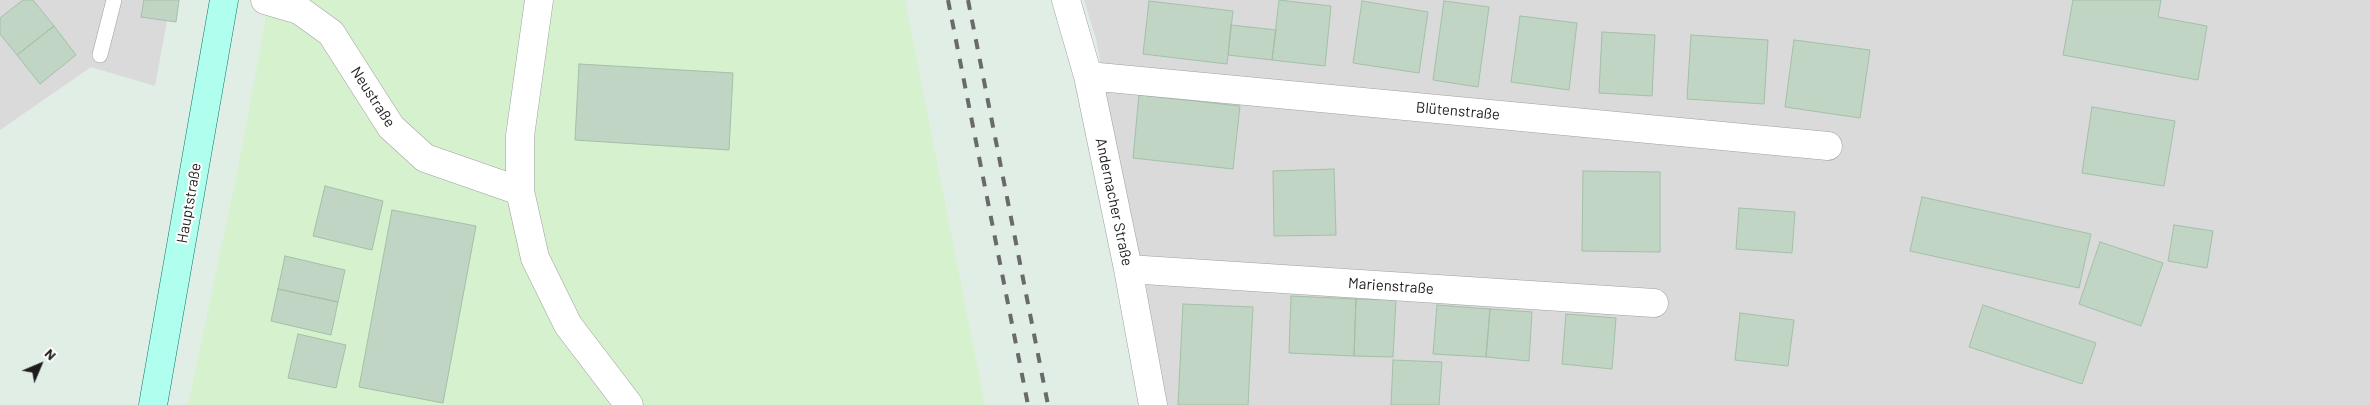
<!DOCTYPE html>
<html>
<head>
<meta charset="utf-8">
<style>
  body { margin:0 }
  #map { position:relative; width:2370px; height:405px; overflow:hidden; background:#e1eee6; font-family:Barlow,sans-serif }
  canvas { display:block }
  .north { position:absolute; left:15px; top:340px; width:50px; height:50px; -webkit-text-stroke:4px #fff; paint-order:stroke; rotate:45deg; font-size:14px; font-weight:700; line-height:20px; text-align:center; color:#1c1c1c }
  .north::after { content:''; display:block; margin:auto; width:18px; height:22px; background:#1c1c1c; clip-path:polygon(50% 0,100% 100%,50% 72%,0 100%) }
</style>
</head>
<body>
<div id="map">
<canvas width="2370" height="405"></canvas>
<div class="north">N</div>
</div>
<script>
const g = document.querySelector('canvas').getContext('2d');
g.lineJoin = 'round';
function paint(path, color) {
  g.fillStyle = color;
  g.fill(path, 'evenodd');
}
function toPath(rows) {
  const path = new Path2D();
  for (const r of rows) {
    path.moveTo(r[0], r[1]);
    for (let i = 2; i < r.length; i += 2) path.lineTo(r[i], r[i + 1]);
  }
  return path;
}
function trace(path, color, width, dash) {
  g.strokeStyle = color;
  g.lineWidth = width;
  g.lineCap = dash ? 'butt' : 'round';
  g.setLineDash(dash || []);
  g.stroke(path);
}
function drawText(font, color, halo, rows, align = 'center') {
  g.font = font + ' Barlow,sans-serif';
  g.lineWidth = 4;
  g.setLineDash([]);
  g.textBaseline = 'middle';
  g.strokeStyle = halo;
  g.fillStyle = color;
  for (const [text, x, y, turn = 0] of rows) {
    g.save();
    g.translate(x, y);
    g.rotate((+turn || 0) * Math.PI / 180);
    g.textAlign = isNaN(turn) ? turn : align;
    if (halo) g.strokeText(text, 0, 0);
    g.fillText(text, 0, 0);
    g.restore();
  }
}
const residential = toPath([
  [0,0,171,0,155,86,91,67,0,130],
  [1084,0,2370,0,2370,405,1165,405,1096,39]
]);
const commercial = toPath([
  [269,0,905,0,985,405,188,405,238,169]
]);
const building = toPath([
  [23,0,33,0,54,26,17,55,0,34,0,18,23,0],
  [144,0,179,0,176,22,141,17,144,0],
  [1279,0,1331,6,1325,66,1272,60,1279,0],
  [2073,0,2161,0,2158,17,2207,26,2198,80,2063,55,2073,0],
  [1149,1,1233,11,1227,64,1143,54,1149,1],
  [1362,1,1428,12,1419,73,1353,63,1362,1],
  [1444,1,1489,7,1478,87,1433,80,1444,1],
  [1520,16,1577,23,1569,90,1511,82,1520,16],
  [1231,25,1276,30,1272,60,1228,55,1231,25],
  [54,26,76,55,40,84,17,55,54,26],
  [1602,32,1655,35,1652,96,1599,93,1602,32],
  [1691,35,1768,40,1764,104,1687,99,1691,35],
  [1794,40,1870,50,1860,118,1785,107,1794,40],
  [579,64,733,73,729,150,575,140,579,64],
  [1139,95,1240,106,1233,169,1133,158,1139,95],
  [2092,107,2175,121,2164,186,2082,173,2092,107],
  [1334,169,1336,235,1274,236,1273,171,1334,169],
  [1583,171,1660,172,1660,252,1582,251,1583,171],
  [325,186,383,201,372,250,313,236,325,186],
  [1922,197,2091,234,2079,288,1910,251,1922,197],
  [1739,208,1795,212,1792,253,1736,249,1739,208],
  [392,210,476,226,443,403,359,387,392,210],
  [2174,225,2213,231,2207,268,2168,261,2174,225],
  [2100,242,2163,263,2141,326,2079,304,2100,242],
  [285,256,345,270,338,302,278,289,285,256],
  [278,289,338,302,331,335,271,321,278,289],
  [1291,296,1356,299,1354,356,1289,353,1291,296],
  [1356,299,1396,300,1393,357,1354,356,1356,299],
  [1183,304,1253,307,1248,405,1178,405,1183,304],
  [1437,305,1490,309,1486,357,1433,354,1437,305],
  [1983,305,2096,343,2082,384,1969,347,1983,305],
  [1490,309,1532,312,1529,361,1486,357,1490,309],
  [1740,313,1794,320,1788,366,1735,360,1740,313],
  [1566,314,1616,318,1612,369,1562,364,1566,314],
  [298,334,346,345,336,388,288,378,298,334],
  [1393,360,1442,362,1439,405,1391,405,1393,360]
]);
const lane = toPath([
  [100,55,114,0]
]);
const street = toPath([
  [265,0,299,10,331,33,391,127,425,158,520,191,535,258,568,325,629,405],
  [1066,0,1088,76,1128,269,1153,405],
  [1088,76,1828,146],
  [520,191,520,136,539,0],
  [1128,269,1654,303]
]);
const secondary = toPath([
  [153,405,224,0]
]);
const rail = toPath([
  [948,0,1028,405],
  [968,0,1048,405]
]);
const streetNames = [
  ["Neustraße",373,97,57],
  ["Blütenstraße",1458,111,5],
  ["Andernacher Straße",1114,202,78],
  ["Hauptstraße",189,203,-80],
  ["Marienstraße",1391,286,4]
];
paint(residential, '#d9dad9');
paint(commercial, '#d6f1ce');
paint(building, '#c1d5c4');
trace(building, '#a2c1a8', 1);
trace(lane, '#a0a0a0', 16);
trace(street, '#a0a0a0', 29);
trace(secondary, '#007664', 29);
trace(lane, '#fff', 15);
trace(street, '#fff', 28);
trace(secondary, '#affeee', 28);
trace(rail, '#6a6a6a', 4, [10, 10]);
drawText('15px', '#1c1c1c', '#fff', streetNames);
</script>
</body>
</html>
